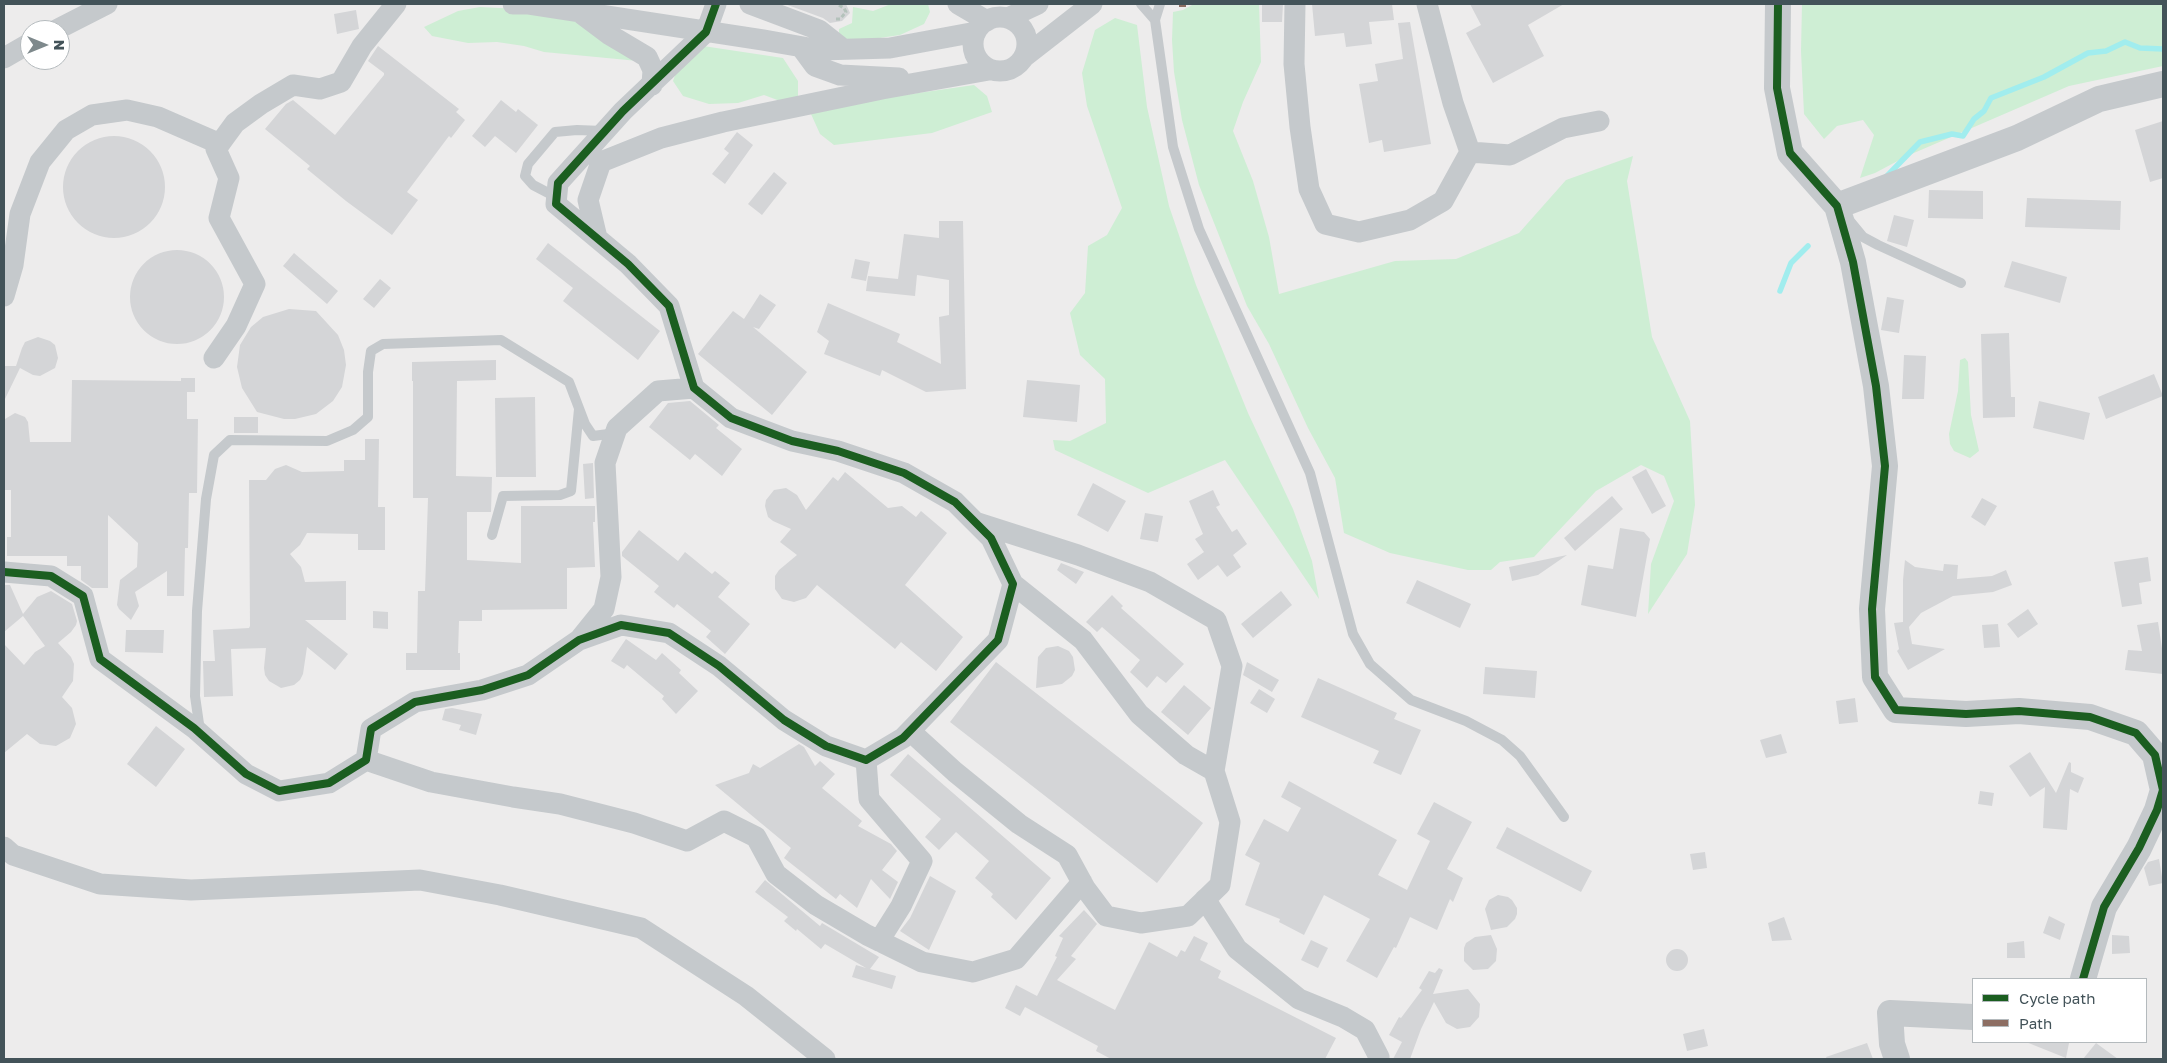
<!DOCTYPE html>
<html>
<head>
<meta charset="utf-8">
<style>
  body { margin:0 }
  #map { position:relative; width:2167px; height:1063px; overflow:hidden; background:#edecec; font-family:"Golos Text",sans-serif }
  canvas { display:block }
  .frame { position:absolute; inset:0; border:5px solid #435359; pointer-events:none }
  .legend { position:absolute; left:1972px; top:978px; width:175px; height:65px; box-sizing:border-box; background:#fff; border:1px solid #b4babd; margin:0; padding:6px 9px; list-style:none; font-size:15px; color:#435359 }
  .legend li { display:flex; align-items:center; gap:10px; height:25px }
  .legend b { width:25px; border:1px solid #b4babd }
  .north { position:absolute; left:20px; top:20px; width:50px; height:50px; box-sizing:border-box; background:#fff; border:1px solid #b4babd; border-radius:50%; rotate:90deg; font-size:14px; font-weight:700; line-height:20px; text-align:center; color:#435359 }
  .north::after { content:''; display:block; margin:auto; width:18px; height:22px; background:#7e898c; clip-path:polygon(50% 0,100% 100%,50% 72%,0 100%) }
</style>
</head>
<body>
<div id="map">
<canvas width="2167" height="1063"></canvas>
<div class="frame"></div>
<ul class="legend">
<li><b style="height:6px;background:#1b5e20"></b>Cycle path</li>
<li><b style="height:6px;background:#8d6e63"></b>Path</li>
</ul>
<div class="north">N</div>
</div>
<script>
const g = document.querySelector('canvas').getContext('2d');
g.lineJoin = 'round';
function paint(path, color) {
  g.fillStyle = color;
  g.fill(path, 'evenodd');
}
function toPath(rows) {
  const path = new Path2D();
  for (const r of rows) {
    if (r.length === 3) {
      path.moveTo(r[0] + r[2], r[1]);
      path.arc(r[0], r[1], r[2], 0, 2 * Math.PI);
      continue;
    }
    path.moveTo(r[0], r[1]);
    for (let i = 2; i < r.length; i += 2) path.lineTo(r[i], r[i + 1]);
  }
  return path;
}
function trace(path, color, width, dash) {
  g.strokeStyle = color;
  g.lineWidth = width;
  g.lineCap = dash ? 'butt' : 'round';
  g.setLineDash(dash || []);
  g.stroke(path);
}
const green = toPath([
  [891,4,928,4,930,12,924,24,900,35,852,42,839,37,839,29,852,23,853,7,873,11],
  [1194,4,1259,4,1261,62,1243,102,1233,131,1253,181,1269,237,1279,294,1395,261,1456,259,1519,233,1566,180,1633,156,1627,181,1652,337,1690,421,1695,505,1687,554,1648,614,1651,564,1674,501,1664,476,1641,465,1596,491,1534,557,1500,562,1491,570,1468,570,1390,553,1344,533,1335,478,1308,428,1269,344,1247,306,1199,185,1182,120,1174,72,1172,40,1173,12,1183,10],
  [1802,4,2163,4,2163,66,2069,86,1907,156,1875,173,1860,178,1874,135,1863,120,1837,126,1824,139,1804,114,1801,51],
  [480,7,538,10,572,16,638,61,544,52,524,46,497,42,468,43,432,36,424,27,458,11],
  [1115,18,1137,25,1147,107,1169,206,1196,285,1248,413,1293,509,1312,561,1319,599,1225,460,1148,493,1055,450,1053,440,1070,441,1106,423,1105,379,1080,355,1070,313,1085,293,1088,246,1107,235,1122,208,1087,106,1082,73,1095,30],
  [703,46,783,58,798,81,798,97,780,101,764,95,738,103,709,104,683,96,673,81,678,67],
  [974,85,987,96,992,112,932,133,834,145,820,134,811,114,841,104],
  [1965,358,1968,362,1971,415,1979,451,1970,458,1954,451,1950,444,1949,434,1958,391,1960,360]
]);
const stream = toPath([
  [1885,178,1920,142,1952,134,1963,136,1974,119,1984,111,1991,98,2044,77,2088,53,2106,51,2125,42,2140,48,2163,49],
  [1780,291,1791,263,1808,246]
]);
const building = toPath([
  [785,4,846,4,850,13,842,21,830,23,823,18],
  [1262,4,1283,4,1282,22,1262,22],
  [1312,4,1392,4,1394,20,1369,22,1372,44,1346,47,1344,33,1315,36],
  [1470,4,1564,4,1528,25,1544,56,1493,83,1466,33,1481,25],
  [356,10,359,29,337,34,334,14],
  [1410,22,1431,144,1384,152,1382,140,1369,143,1359,84,1378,81,1375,64,1403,59,1398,23],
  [378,46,459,109,456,112,465,120,451,138,449,136,407,192,418,200,392,235,346,201,307,169,310,166,265,129,286,104,293,100,335,135,384,75,384,73,368,61],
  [501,100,516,112,518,109,538,125,516,153,495,136,485,147,472,136],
  [2163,121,2163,178,2150,182,2135,130],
  [737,132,753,145,725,184,712,174,729,153,724,149],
  [114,187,51],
  [774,172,787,183,762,215,748,204],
  [1929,190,1983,191,1983,219,1928,218],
  [2027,198,2121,201,2120,230,2025,227],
  [1894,215,1914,220,1907,247,1887,241],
  [939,221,963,221,966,389,926,392,882,370,880,376,824,354,829,341,817,332,828,303,900,334,897,342,941,364,939,317,949,315,949,280,917,275,915,296,866,291,868,276,898,279,904,234,939,238],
  [548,243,660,331,638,360,563,301,573,288,536,259],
  [177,297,47],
  [294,253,338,291,327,304,283,266],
  [855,259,870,262,866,281,851,278],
  [2012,261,2067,277,2060,303,2004,287],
  [380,279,391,288,374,308,363,299],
  [760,294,776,305,759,329,753,327,807,372,772,415,698,354,733,311,744,319],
  [1887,297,1904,300,1899,333,1881,330],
  [289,309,316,311,338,335,344,350,346,365,342,387,333,401,316,414,295,419,284,419,257,412,242,388,237,367,240,345,251,327,263,317],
  [2009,333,2011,397,2015,397,2015,417,1983,418,1981,334],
  [38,337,50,341,55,345,58,358,55,368,40,376,33,375,20,368,4,401,4,366,16,366,22,348,25,342],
  [1904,355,1926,356,1924,399,1902,399],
  [496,360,496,380,457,381,456,476,492,477,491,512,467,512,467,560,521,563,521,506,595,506,595,522,593,522,595,567,567,568,567,609,482,610,482,621,459,621,458,653,460,653,460,670,406,670,406,653,417,653,418,591,425,591,428,498,413,498,413,381,412,381,412,362],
  [2154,374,2163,396,2106,419,2098,397],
  [181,378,195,378,195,392,187,392,187,419,198,419,197,493,189,493,188,548,185,548,184,596,167,596,167,571,135,592,139,606,131,620,119,609,117,605,120,580,137,567,138,543,108,515,108,588,92,588,81,580,81,566,67,566,67,556,7,556,7,537,11,537,11,490,4,490,5,419,15,413,25,417,28,422,30,442,71,442,72,380,181,381],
  [1027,380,1080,385,1077,422,1023,417],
  [535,397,536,477,496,477,495,398],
  [690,401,719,425,716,428,742,449,722,476,695,454,690,460,649,427,668,403],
  [2039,401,2090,413,2084,440,2033,428],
  [234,417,258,417,258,433,234,433],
  [365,439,379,439,378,507,385,507,385,550,358,550,358,534,307,533,300,545,290,554,301,567,305,582,346,581,346,620,305,620,348,654,335,670,307,647,303,674,300,680,294,685,281,688,269,681,265,675,264,668,266,648,231,649,233,696,204,697,203,661,215,661,213,630,249,628,250,626,249,480,266,480,275,469,286,465,302,472,344,471,344,460,365,460],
  [593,463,594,498,585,499,583,464],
  [1646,469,1666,506,1652,514,1632,477],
  [845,472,888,508,902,506,916,517,921,511,947,533,905,585,963,637,936,671,901,642,895,649,817,585,806,598,794,602,782,599,775,589,775,576,779,570,797,555,780,542,791,529,773,521,768,517,765,506,766,500,774,490,786,488,797,495,806,510,833,477,838,481],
  [1093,483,1126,501,1108,532,1077,515],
  [1213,490,1220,505,1216,507,1232,532,1237,529,1247,544,1233,555,1241,567,1227,577,1218,565,1198,580,1187,564,1204,552,1195,539,1203,534,1189,501],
  [1612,496,1623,509,1575,551,1564,538],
  [1982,498,1997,506,1985,526,1971,517],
  [1145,513,1163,516,1158,542,1140,539],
  [1620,528,1644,532,1650,539,1636,617,1581,605,1588,565,1613,569],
  [639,530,678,561,685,552,712,574,715,571,730,583,718,597,750,624,725,654,706,637,711,631,677,604,674,608,654,592,659,586,622,556,622,552],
  [1567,555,1538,575,1512,581,1509,567],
  [2148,557,2151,581,2139,583,2142,604,2122,607,2114,562],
  [1905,560,1915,567,1943,571,1944,564,1958,565,1957,579,1992,576,2006,570,2012,585,1993,592,1953,596,1921,613,1909,627,1912,644,1945,649,1908,670,1897,651,1899,649,1894,623,1903,622,1903,580],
  [1061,563,1084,572,1076,584,1057,570],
  [1417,580,1471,604,1460,628,1406,603],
  [4,585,10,585,23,614,37,597,51,591,72,604,77,621,76,625,71,632,58,643,71,657,74,664,73,681,62,697,72,708,76,724,70,738,56,746,40,744,27,734,4,753,4,644,24,665,35,652,45,646,23,616,4,632],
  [1281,591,1292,605,1253,638,1241,624],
  [1112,595,1123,606,1121,608,1184,664,1166,683,1157,676,1147,688,1130,672,1140,660,1102,627,1097,632,1086,622],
  [2028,609,2038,624,2018,638,2007,624],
  [373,611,388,612,388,629,373,628],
  [2158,622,2163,655,2163,674,2125,670,2128,650,2142,651,2137,625],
  [1998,624,2000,647,1984,648,1982,625],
  [126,630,164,630,163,653,125,652],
  [626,639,656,660,662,653,681,670,679,673,698,691,676,714,662,699,664,696,627,665,624,669,611,661],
  [1058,646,1069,651,1073,657,1075,670,1072,676,1062,684,1036,688,1038,657,1046,648],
  [996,662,1203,823,1157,883,950,722],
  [1247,662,1279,680,1272,692,1243,675],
  [1485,667,1537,671,1535,698,1483,694],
  [1318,678,1397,713,1394,719,1421,730,1401,775,1373,763,1379,751,1301,717],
  [1184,685,1211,708,1188,735,1161,712],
  [1259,689,1275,699,1267,713,1250,703],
  [1855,698,1858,722,1839,724,1836,701],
  [452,708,482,714,476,735,459,730,461,725,442,720,445,709],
  [156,726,185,749,156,787,127,764],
  [1781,734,1787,753,1766,758,1760,740],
  [799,744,804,747,815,766,820,761,835,774,822,788,862,821,858,826,891,844,897,851,882,870,898,882,890,899,871,879,857,908,840,894,836,899,784,858,791,848,715,785,749,773,753,764,760,768],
  [2030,752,2056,793,2069,762,2071,763,2071,772,2084,778,2078,793,2070,789,2067,830,2043,828,2045,787,2030,797,2009,766],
  [908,754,1051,878,1016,920,991,897,993,894,975,878,989,861,956,832,939,850,925,837,941,819,890,775],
  [1289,781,1397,840,1378,875,1407,890,1430,841,1417,834,1434,802,1472,822,1447,869,1463,878,1453,902,1450,899,1437,930,1410,917,1396,948,1394,947,1377,978,1346,961,1370,919,1324,895,1304,935,1279,922,1280,919,1245,905,1260,863,1245,855,1264,819,1288,832,1301,808,1281,797],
  [1980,791,1994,793,1992,806,1978,804],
  [1507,827,1592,871,1581,892,1496,848],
  [1705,852,1707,868,1693,870,1690,854],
  [2159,859,2163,883,2149,886,2144,868,2148,862],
  [930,876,956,891,929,950,900,931,910,918],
  [765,880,820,926,822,923,879,957,870,969,896,976,892,989,852,977,856,965,866,968,825,944,821,949,797,929,796,931,784,921,788,917,755,892],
  [1498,895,1508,897,1512,900,1517,908,1517,914,1515,919,1507,927,1491,930,1485,909,1489,900],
  [1084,910,1097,924,1071,956,1076,959,1057,980,1115,1010,1149,942,1177,957,1181,950,1185,952,1194,936,1208,943,1200,960,1221,971,1218,978,1336,1038,1325,1059,1111,1059,1096,1051,1098,1046,1025,1007,1020,1016,1005,1008,1016,985,1037,996,1057,957,1055,956,1063,938,1059,936],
  [2049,916,2065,924,2060,940,2043,933],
  [1784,917,1792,940,1772,941,1768,923],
  [1491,935,1497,949,1496,961,1488,969,1473,970,1464,961,1464,948,1466,943,1475,937],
  [2112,935,2129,936,2130,953,2112,954],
  [1311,940,1328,948,1318,968,1301,960],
  [2024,941,2025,958,2007,958,2007,943],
  [1677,960,11],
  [1439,968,1443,970,1433,994,1468,989,1480,1004,1479,1017,1470,1027,1457,1029,1446,1023,1434,1002,1421,1029,1410,1059,1393,1059,1402,1042,1389,1035,1399,1017,1401,1018,1422,990,1419,988,1429,971,1435,973],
  [1704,1029,1708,1046,1687,1051,1683,1034],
  [2026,1042,2062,1042,2069,1043,2066,1058],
  [1867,1043,1873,1059,1827,1059,1826,1057],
  [2096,1043,2118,1059,2083,1059]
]);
const path = toPath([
  [836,19,840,19,846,12,844,8,837,4]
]);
const service = toPath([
  [1141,4,1155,20,1173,147,1199,229,1310,473,1353,634,1370,664,1411,700,1466,721,1502,740,1520,756,1564,817],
  [1155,20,1160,4],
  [556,197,533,185,525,176,528,164,555,132,577,130,603,131],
  [1849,220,1863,237,1878,245,1961,283],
  [492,535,503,496,560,495,571,491,579,409],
  [200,731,195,696,197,611,206,499,214,455,230,440,327,441,353,430,368,417,368,372,371,351,383,344,501,340,569,382,585,424,593,436,616,433]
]);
const minor = toPath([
  [513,4,529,4,763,40,820,50,890,48,976,32],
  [750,4,819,30,843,49],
  [958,4,987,21],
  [1295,4,1294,64,1300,127,1309,189,1325,224,1359,232,1410,220,1443,201,1470,152],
  [1427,4,1453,103,1470,152,1510,155,1563,128,1599,121],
  [582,14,610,35,647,57,653,70,652,85],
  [1000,44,27],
  [1008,18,1038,4],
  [56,30,107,4],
  [801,47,815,66,840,75,899,78],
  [1024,57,1092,4],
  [4,58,30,43],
  [597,238,588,200,601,162,661,138,723,122,882,89,989,70],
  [4,296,13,265,20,214,40,162,66,130,92,115,127,110,158,117,220,144],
  [214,358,236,326,255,284,219,218,229,178,216,149,235,123,261,104,293,85,320,89,341,82,362,46,396,4],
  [4,572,51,576,83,596,100,659,194,728,246,774,279,791,329,783,366,760,371,729,415,702,482,690,528,675,579,640,621,625,669,633,719,666,784,720,826,746,866,760,903,738,998,640,1013,584,991,538,955,502,904,473,838,451,792,441,731,418,694,388,669,306,628,264,556,204,558,183,623,111,706,32,716,4],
  [1013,584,1083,640,1139,714,1186,755,1214,771],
  [579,640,604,609,611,577,605,463,617,428,658,391,694,388],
  [910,731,955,772,1019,824,1067,855,1085,888,1106,916,1141,923,1188,916,1220,885,1230,822,1214,771,1232,666,1216,620,1150,582,1078,555,978,523],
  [366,760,431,782,513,797,560,804,634,823,687,841,724,821,756,837,776,874,816,905,867,935,922,962,973,972,1016,959,1082,882],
  [866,760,869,799,922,861,901,906,879,941],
  [4,847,13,855,100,884,191,890,420,880,500,895,641,928,746,996,825,1059],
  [1205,899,1237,949,1299,999,1343,1017,1365,1030,1379,1057,1378,1059]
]);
const tertiary = toPath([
  [1778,4,1777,88,1790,153,1837,206,1853,262,1876,386,1885,466,1872,609,1875,677,1896,710,1966,714,2019,711,2090,717,2136,733,2155,755,2163,790,2157,810,2139,848,2104,907,2083,979],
  [1837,206,2017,138,2099,99,2163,84],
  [1897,1059,1892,1044,1890,1013,1973,1017]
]);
const quiet = toPath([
  [1179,4,1186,4]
]);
const cycleway = toPath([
  [1778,4,1777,88,1790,153,1837,206,1853,262,1876,386,1885,466,1872,609,1875,677,1896,710,1966,714,2019,711,2090,717,2136,733,2155,755,2163,790,2157,810,2139,848,2104,907,2083,979],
  [4,572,51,576,83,596,100,659,194,728,246,774,279,791,329,783,366,760,371,729,415,702,482,690,528,675,579,640,621,625,669,633,719,666,784,720,826,746,866,760,903,738,998,640,1013,584,991,538,955,502,904,473,838,451,792,441,731,418,694,388,669,306,628,264,556,204,558,183,623,111,706,32,716,4]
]);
paint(green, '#ceeed4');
trace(stream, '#a1edee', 5.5);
paint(building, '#d4d5d7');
trace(path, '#b4c2bb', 3, [4, 2.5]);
trace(service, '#c5c9cc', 10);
trace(minor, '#c5c9cc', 21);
trace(tertiary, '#c5c9cc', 26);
trace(quiet, '#8d6e63', 6, [12, 6]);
trace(cycleway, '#1b5e20', 8);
</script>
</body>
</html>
